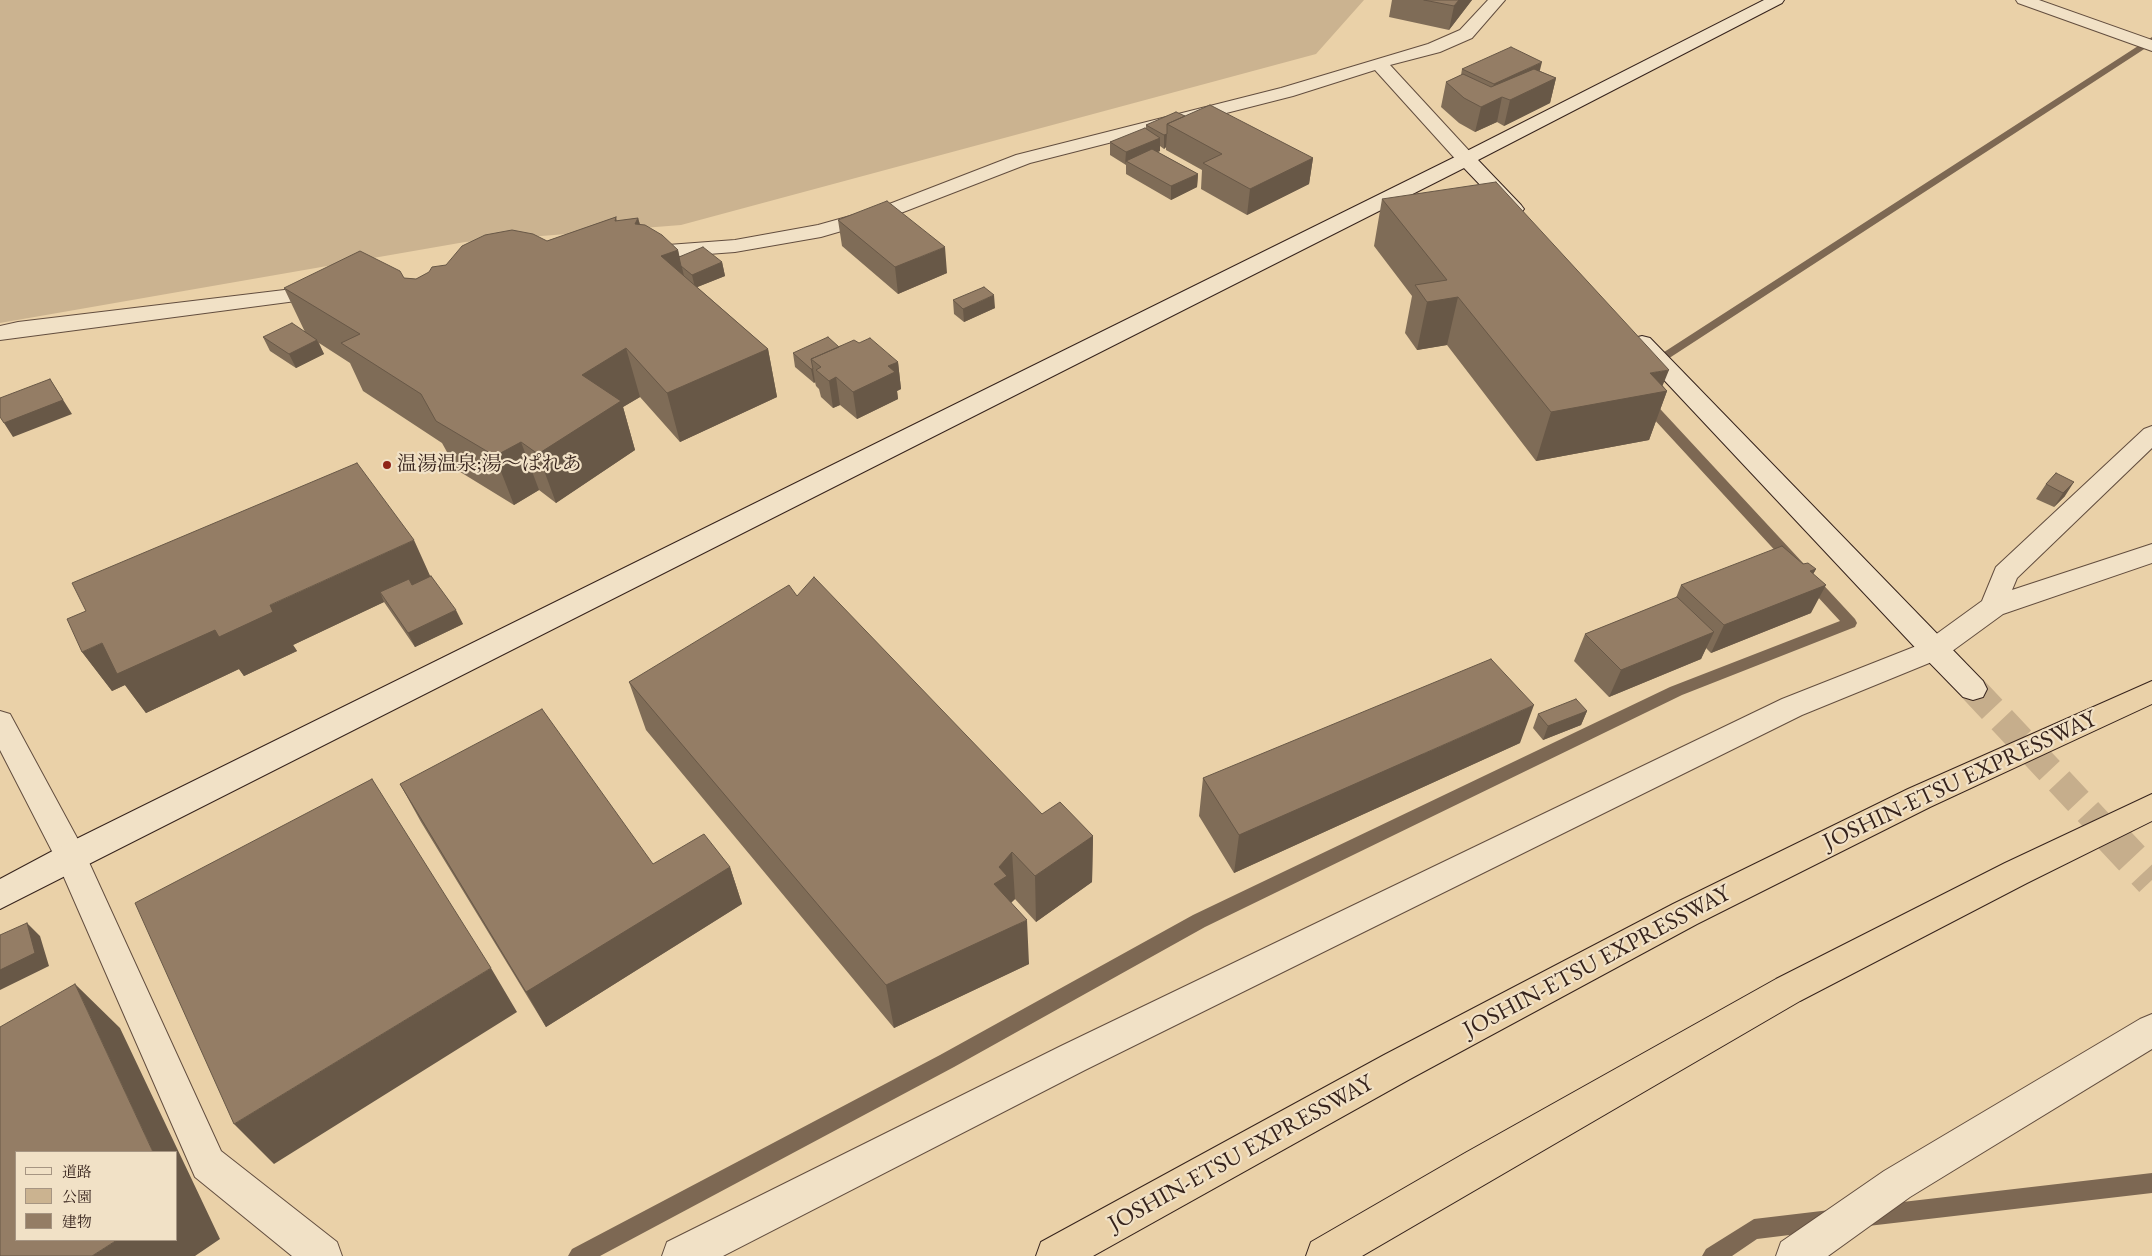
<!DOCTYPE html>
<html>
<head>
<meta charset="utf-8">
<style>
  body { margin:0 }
  #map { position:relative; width:2152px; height:1256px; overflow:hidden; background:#ead1a8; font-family:"EB Garamond","Noto Serif JP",serif }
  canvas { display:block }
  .legend { position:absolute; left:15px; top:1151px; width:162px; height:90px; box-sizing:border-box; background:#f1e1c6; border:1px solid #a69582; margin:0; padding:6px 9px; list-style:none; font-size:15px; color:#36231c }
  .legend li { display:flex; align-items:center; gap:10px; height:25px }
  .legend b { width:25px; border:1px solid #a69582 }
</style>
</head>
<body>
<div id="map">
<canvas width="2152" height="1256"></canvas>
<ul class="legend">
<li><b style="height:6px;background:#f1e1c6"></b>道路</li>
<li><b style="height:14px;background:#cbb390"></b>公園</li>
<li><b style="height:14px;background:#947d65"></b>建物</li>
</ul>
</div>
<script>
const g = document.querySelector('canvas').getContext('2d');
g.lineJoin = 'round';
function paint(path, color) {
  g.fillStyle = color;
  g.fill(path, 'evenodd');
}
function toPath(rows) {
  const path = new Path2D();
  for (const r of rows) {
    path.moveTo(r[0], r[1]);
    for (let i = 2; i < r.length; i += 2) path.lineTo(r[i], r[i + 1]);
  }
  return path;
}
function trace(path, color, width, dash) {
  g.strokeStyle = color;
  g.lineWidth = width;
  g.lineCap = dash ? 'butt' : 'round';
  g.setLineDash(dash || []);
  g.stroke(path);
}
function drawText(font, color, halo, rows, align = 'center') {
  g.font = font + ' "EB Garamond","Noto Serif JP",serif';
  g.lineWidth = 4.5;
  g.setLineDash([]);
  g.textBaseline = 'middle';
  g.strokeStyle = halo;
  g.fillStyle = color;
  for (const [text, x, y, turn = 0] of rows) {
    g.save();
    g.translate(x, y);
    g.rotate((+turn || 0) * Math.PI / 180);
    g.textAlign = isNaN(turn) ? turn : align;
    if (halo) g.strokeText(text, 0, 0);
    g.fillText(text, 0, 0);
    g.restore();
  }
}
const green = toPath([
  [0,0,1364,0,1316,54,681,225,465,242,0,323]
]);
const stream = toPath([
  [2152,37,2152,44,1654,368,1646,368,1644,365,2152,37],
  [1645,397,1650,398,1855,619,1857,623,1855,627,1682,695,1205,927,954,1067,600,1256,568,1256,572,1249,940,1055,1193,915,1670,687,1840,621,1640,404,1639,401,1640,398,1645,397],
  [2152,1173,2152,1193,1868,1226,1861,1223,1858,1216,1861,1209,1868,1206,2152,1173],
  [1830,1210,1837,1213,1840,1220,1837,1227,1830,1230,1757,1239,1732,1256,1702,1256,1706,1249,1754,1219,1830,1210]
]);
const streetTunnelFar1 = toPath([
  [1973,689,2109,834]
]);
const streetTunnel = toPath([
  [2108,833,2152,880]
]);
const street = toPath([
  [1488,0,1505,0,1472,38,1440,52,1390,65,1473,155,1476,159,1473,163,1459,163,1375,70,1293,96,1030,163,893,216,821,237,735,252,641,259,634,257,631,253,634,249,641,247,735,240,818,225,879,208,1016,155,1281,88,1428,44,1460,30,1488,0],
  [2016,0,2039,0,2152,40,2152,51,2018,3,2016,0],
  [326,285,334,286,337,291,334,296,0,340,0,326,18,322,326,285],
  [2152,426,2152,448,2017,578,2012,590,2152,544,2152,563,2003,614,1944,657,1802,715,1085,1070,723,1256,662,1256,667,1242,1061,1046,1782,699,1924,643,1982,601,1996,567,2144,429,2152,426],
  [0,711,10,714,82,847,221,1151,337,1242,342,1256,292,1256,195,1177,56,859,0,750,0,711],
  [2152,1014,2152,1049,1910,1197,1828,1256,1776,1256,1781,1242,1884,1171,2140,1019,2152,1014]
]);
const secondary = toPath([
  [1764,0,1784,0,1782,3,1478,160,1521,205,1524,209,1521,213,1514,215,1507,213,1464,168,0,909,0,879,60,847,1459,155,1764,0],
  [1642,336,1650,338,1983,681,1987,689,1983,697,1973,700,1963,697,1924,657,1634,348,1631,343,1634,338,1642,336]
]);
const highway = toPath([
  [2152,681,2152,704,1930,807,1697,924,1410,1079,1093,1256,1036,1256,1041,1242,1384,1055,1673,904,1908,789,2152,681],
  [2152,794,2152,821,2027,883,1800,1001,1362,1256,1306,1256,1311,1242,1465,1153,1776,979,2005,863,2152,794]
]);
const wall = toPath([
  [1392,0,1472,0,1449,30,1389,17],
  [1462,69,1540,71,1556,78,1550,103,1504,126,1497,122,1475,132,1459,123,1441,107,1446,82,1461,75],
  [1185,116,1313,158,1309,184,1247,215,1201,189,1202,170,1166,150,1166,147,1164,149,1160,146,1160,151,1158,152,1198,174,1197,187,1171,200,1126,174,1126,165,1110,155,1110,142,1146,129,1146,125],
  [1382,199,1663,386,1667,391,1649,440,1536,461,1447,345,1417,350,1405,333,1412,296,1374,246],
  [616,217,617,221,638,218,640,224,678,250,679,257,722,262,725,276,697,287,768,349,777,397,680,442,640,397,623,407,635,450,556,503,539,490,514,505,457,470,442,443,363,391,350,363,319,343,324,354,296,368,270,351,263,337,305,332,284,288,404,278,416,279,446,265,547,241],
  [838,220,947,273,898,294,842,246],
  [953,300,995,308,964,322,954,314],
  [859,343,898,362,901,389,897,391,898,399,857,419,840,405,833,408,821,397,819,389,816,386,815,382,814,383,795,367,793,353],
  [2056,473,2065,496,2054,507,2036,499,2046,484],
  [1803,564,1816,569,1813,574,1811,613,1711,653,1706,648,1701,659,1609,697,1574,661,1585,634,1676,598,1681,585],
  [431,576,463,624,415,647,384,602,293,645,297,651,244,676,239,669,146,713,125,685,112,691,82,652],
  [797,596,1042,814,1093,836,1092,882,1036,922,1015,899,1011,902,1029,964,894,1028,646,730,629,682],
  [1587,711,1581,725,1543,740,1533,728,1538,714],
  [1520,743,1234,873,1199,816,1203,778],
  [400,784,653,864,730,867,742,904,546,1027,421,822]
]);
const shadedWall = toPath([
  [1459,0,1472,0,1449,30,1454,6],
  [1542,62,1536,86,1502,97,1497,122,1475,132,1481,107,1489,103,1494,84],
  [1556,78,1550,103,1504,126,1510,100],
  [1167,134,1166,147,1164,149,1164,135],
  [1160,138,1160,151,1130,163,1126,161,1125,165,1126,152],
  [1313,158,1309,184,1247,215,1250,189],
  [1198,174,1197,187,1171,200,1171,186],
  [638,218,650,265,635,224],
  [945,247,947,273,898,294,895,267],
  [678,250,689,298,661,256],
  [722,262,725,276,695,288,692,275],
  [994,295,995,308,964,322,963,309],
  [1458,297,1447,345,1417,350,1427,302],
  [317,340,324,354,296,368,289,354],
  [626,348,640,397,623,407,635,450,556,503,538,454,582,375],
  [768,349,777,397,680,442,667,393],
  [898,362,901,389,897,391,898,399,857,419,853,392,888,366],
  [811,369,813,369,815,382,814,383],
  [1669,370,1660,392,1667,391,1649,440,1536,461,1551,412,1650,373],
  [836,377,840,405,833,408,829,381],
  [50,379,72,414,13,437,4,423],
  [521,442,539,490,514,505,495,456],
  [2074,482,2065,496,2054,507,2063,493],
  [414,540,432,580,380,592,384,602,293,645,297,651,244,676,239,669,146,713,125,685,112,691,82,652,102,643,215,630],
  [1816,569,1802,594,1826,585,1811,613,1711,653,1724,625,1810,571],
  [456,610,463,624,415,647,408,633],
  [1714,632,1701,659,1609,697,1621,670],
  [1534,705,1520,743,1234,873,1239,835],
  [1587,711,1581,725,1543,740,1548,726],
  [1093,836,1092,882,1036,922,1035,876],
  [1012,852,1015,899,1009,905,994,884,999,867],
  [730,867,742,904,546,1027,526,992],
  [1027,920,1029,964,894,1028,886,985],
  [27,923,40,936,49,966,0,990,0,970],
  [491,968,517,1012,274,1164,234,1124],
  [75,984,120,1028,220,1239,195,1256,92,1256,117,1240,176,1240,176,1152,153,1152]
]);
const building = toPath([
  [1424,0,1459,0,1454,6,1424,0],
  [1511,47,1542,62,1494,84,1462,69,1511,47],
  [1534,69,1556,78,1510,100,1502,97,1481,107,1464,98,1446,82,1463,74,1491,87,1534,69],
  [1210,105,1313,158,1250,189,1203,163,1222,154,1167,124,1210,105],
  [1176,112,1185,116,1167,124,1167,134,1164,135,1146,125,1176,112],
  [1145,128,1160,138,1126,152,1110,142,1145,128],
  [1152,149,1198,174,1171,186,1126,161,1152,149],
  [1496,182,1669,370,1650,373,1667,391,1551,412,1458,297,1427,302,1415,285,1447,280,1382,199,1496,182],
  [887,201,945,247,895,267,838,220,887,201],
  [616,217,615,221,638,218,635,224,645,225,662,235,678,250,661,256,768,349,667,393,626,348,582,375,621,401,538,454,521,442,495,456,436,421,421,394,341,343,360,334,284,288,360,251,400,271,404,278,416,279,429,272,432,267,446,265,462,246,485,235,512,230,533,234,547,241,616,217],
  [703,247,722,262,692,275,681,266,679,257,703,247],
  [984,287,994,295,963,309,953,300,984,287],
  [292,323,317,340,289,354,263,337,292,323],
  [828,337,839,347,811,359,813,369,811,369,793,353,828,337],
  [870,338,898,362,888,366,895,372,853,392,836,377,829,381,816,370,821,367,811,359,854,340,859,343,870,338],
  [50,379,63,400,4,423,0,417,0,398,50,379],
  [357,463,414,540,270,605,273,612,219,637,215,630,117,674,102,643,82,652,67,619,86,611,72,583,357,463],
  [2056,473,2074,482,2063,493,2046,484,2056,473],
  [1782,546,1803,564,1808,563,1816,569,1810,571,1826,585,1724,625,1681,585,1782,546],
  [431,576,456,610,408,633,380,592,409,579,412,585,431,576],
  [814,577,1042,814,1060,802,1093,836,1035,876,1012,852,999,867,1007,876,994,884,1027,920,886,985,629,682,789,585,797,596,814,577],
  [1677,597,1714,632,1621,670,1585,634,1677,597],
  [1491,659,1534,705,1239,835,1203,778,1491,659],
  [1576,699,1587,711,1548,726,1538,714,1576,699],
  [542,709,653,864,704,834,730,867,526,992,400,784,542,709],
  [372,779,491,968,234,1124,135,903,372,779],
  [27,923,35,953,0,970,0,935,27,923],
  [75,984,153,1152,16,1152,16,1240,117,1240,92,1256,0,1256,0,1027,75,984]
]);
const markers = [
  [387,465,5,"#8f2418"]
];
const poiNames = [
  ["温湯温泉;湯〜ぱれあ",397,465]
];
const nearStreetnames = [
  ["JOSHIN-ETSU EXPRESSWAY",1960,781,-25],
  ["JOSHIN-ETSU EXPRESSWAY",1597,962,-28],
  ["JOSHIN-ETSU EXPRESSWAY",1241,1154,-29]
];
paint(green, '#cbb390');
paint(stream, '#7d6853');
trace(streetTunnelFar1, '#c6ae8c', 28, [28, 14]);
trace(streetTunnel, '#c6ae8c', 35, [35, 18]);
trace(street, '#634e3f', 2);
trace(secondary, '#36231c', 2);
trace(highway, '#36231c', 2);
paint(street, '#f1e1c6');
paint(secondary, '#f1e1c6');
paint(highway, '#ead1a8');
paint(wall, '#7f6c57');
paint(shadedWall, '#685847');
paint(building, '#947d65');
trace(building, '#685847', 1);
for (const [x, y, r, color] of markers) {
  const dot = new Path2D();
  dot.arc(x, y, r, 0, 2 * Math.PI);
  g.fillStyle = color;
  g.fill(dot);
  trace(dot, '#f1e1c6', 2);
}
drawText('20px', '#36231c', '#f1e1c6', poiNames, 'left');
drawText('24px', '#36231c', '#f1e1c6', nearStreetnames);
</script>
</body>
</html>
